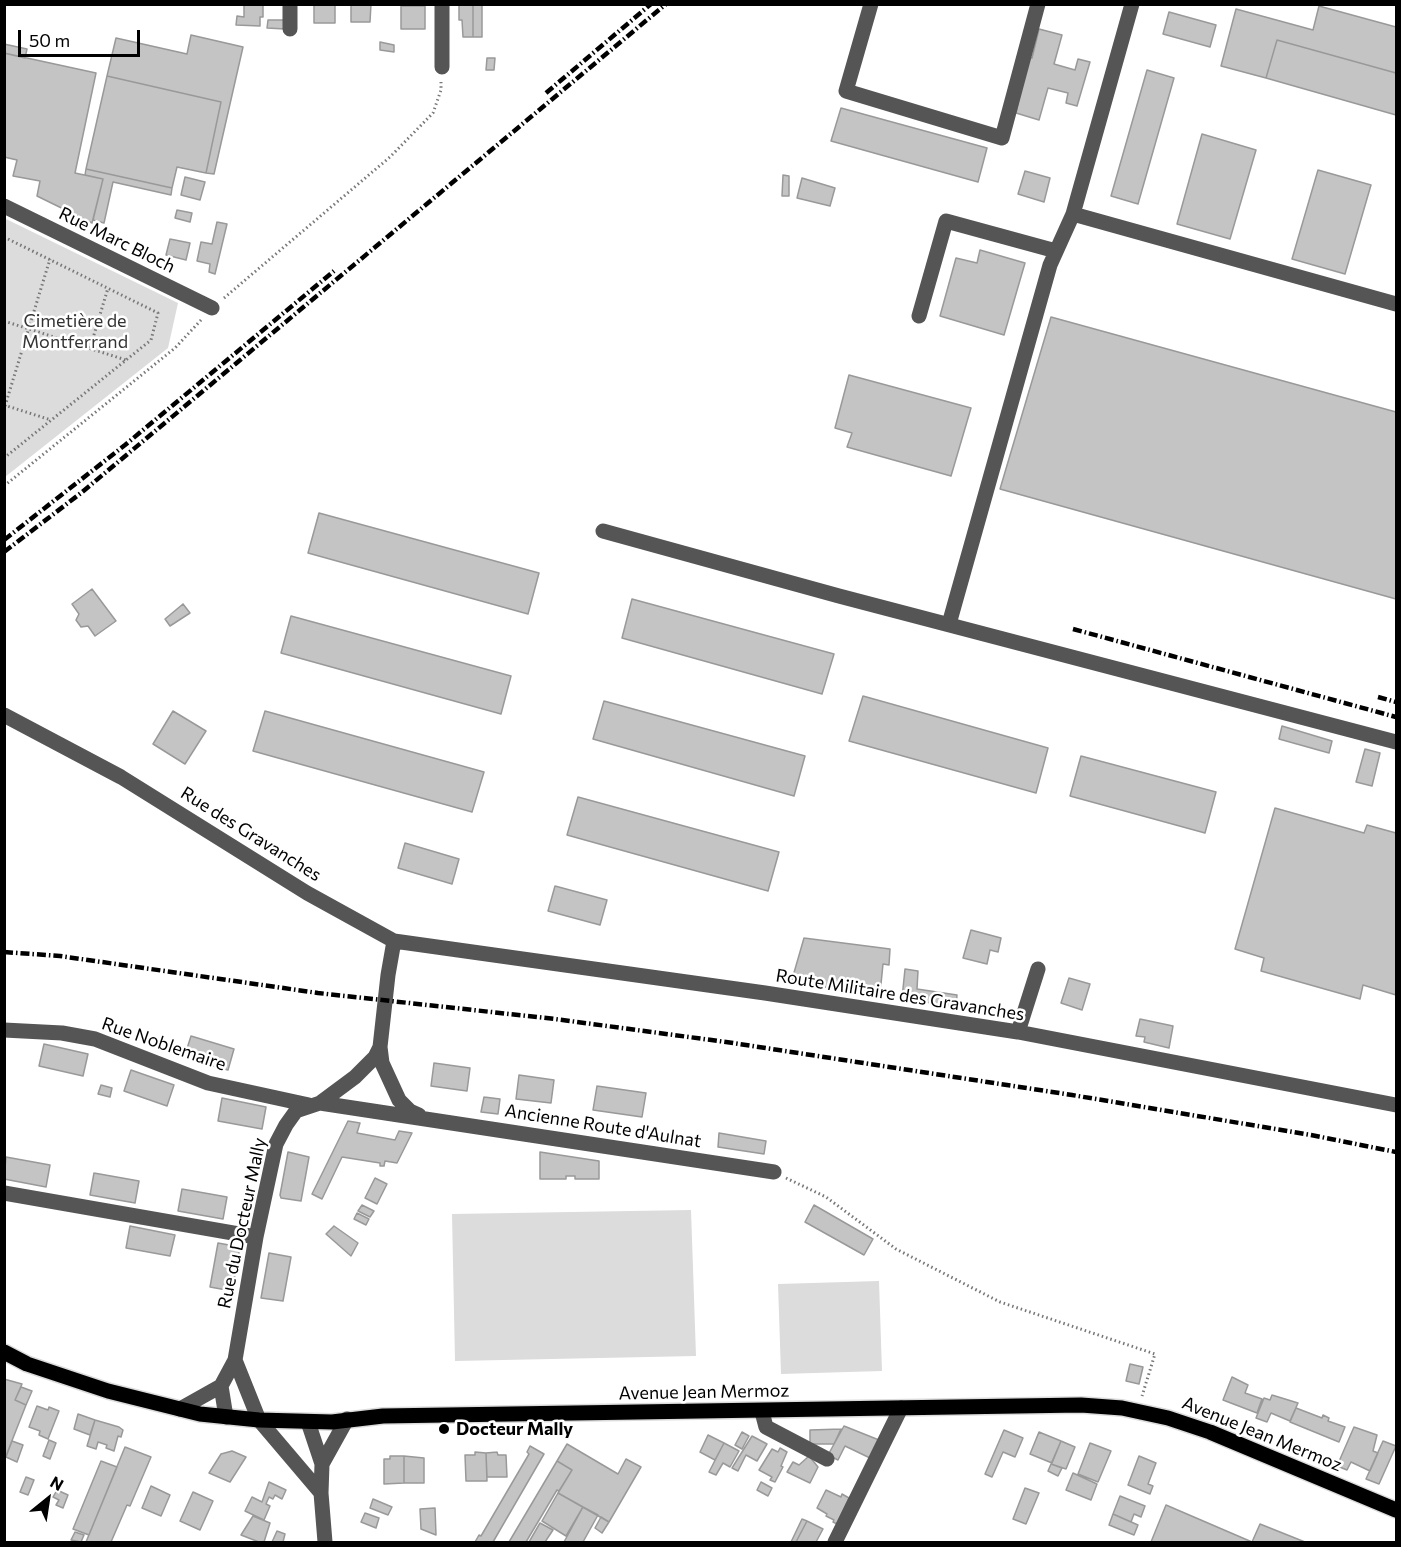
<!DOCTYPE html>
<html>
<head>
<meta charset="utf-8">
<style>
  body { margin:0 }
  #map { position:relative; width:1401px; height:1547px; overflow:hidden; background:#fff; font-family:Commissioner,sans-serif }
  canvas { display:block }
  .frame { position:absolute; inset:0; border:6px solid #000; pointer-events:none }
  .north { position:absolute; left:18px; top:1469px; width:60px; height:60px; -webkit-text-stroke:4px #fff; paint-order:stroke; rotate:30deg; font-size:16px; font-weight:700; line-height:24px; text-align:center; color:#000 }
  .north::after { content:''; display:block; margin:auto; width:21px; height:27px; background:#000; clip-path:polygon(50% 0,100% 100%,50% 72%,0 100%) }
  .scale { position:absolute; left:18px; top:30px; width:122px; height:27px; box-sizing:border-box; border:3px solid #000; border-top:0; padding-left:8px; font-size:18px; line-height:21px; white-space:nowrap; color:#000; -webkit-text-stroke:4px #fff; paint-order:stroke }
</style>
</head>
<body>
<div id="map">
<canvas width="1401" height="1547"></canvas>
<div class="frame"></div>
<div class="north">N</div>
<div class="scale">50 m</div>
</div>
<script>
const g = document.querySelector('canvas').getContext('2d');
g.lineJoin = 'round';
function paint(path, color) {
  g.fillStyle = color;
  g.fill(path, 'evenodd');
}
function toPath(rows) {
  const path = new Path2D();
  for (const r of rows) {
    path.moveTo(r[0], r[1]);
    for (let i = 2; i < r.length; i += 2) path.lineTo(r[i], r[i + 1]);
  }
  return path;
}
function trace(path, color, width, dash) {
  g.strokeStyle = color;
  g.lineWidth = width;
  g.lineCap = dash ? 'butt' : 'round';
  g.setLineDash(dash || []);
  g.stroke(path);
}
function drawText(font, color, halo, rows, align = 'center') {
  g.font = font + ' Commissioner,sans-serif';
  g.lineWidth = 5;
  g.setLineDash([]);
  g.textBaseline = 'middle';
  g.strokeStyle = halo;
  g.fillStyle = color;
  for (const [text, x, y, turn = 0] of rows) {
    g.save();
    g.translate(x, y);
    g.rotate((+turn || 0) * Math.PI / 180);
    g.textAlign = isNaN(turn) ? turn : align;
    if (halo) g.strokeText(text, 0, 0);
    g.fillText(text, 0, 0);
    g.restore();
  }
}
const green = toPath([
  [4,218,178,303,168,348,5,477],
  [691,1210,696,1356,455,1361,452,1214],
  [879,1281,882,1371,781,1374,778,1284]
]);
const building = toPath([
  [244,4,263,4,263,17,260,17,260,26,236,25,237,16,244,17,244,4],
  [314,4,335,4,335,23,314,23,314,4],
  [351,4,371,4,370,22,351,22,351,4],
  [459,4,473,4,473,37,463,37,462,20,459,20,459,4],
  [473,4,482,4,482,37,473,37,473,4],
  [401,6,425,6,425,29,401,29,401,6],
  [1319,6,1396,27,1396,73,1277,40,1266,78,1221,66,1236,9,1313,30,1319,6],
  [1169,12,1216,25,1210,47,1163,34,1169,12],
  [268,20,285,20,285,29,267,28,268,20],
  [1039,29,1062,35,1054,64,1075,70,1078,59,1090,62,1077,106,1066,103,1068,93,1048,88,1039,120,1016,113,1027,57,1032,58,1039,29],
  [191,35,243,47,214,174,206,173,221,102,107,76,116,38,187,54,191,35],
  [1277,40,1396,73,1396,115,1266,78,1277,40],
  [380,42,394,45,394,52,380,50,380,42],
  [4,44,27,49,25,58,4,53,4,44],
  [4,53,96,73,75,173,103,179,92,223,37,196,40,181,13,176,17,160,4,157,4,53],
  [487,58,495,58,494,70,486,70,487,58],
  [1147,70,1174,78,1138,204,1111,196,1147,70],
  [107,76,221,102,206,173,177,167,172,188,86,169,107,76],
  [841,108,987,148,978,182,831,141,841,108],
  [1202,134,1256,150,1230,239,1177,224,1202,134],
  [86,169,172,188,171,195,113,182,104,223,93,220,103,179,85,175,86,169],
  [1318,170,1371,185,1345,274,1292,259,1318,170],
  [1025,171,1050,178,1044,202,1018,194,1025,171],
  [783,175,789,176,789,196,782,196,783,175],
  [185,177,205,182,200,200,181,195,185,177],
  [802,178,835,188,830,206,797,198,802,178],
  [177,210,192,213,190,222,175,218,177,210],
  [217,222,227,224,215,274,209,272,210,264,197,261,201,242,212,244,217,222],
  [170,239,190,243,186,260,166,255,170,239],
  [980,250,1025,263,1004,335,940,316,956,258,977,263,980,250],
  [1051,317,1396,412,1396,599,1000,489,1051,317],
  [849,375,971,408,951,476,847,447,852,433,835,428,849,375],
  [319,513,539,573,528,614,308,553,319,513],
  [92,589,116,621,95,636,88,626,81,627,76,620,79,614,72,604,92,589],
  [632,599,834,654,822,694,622,638,632,599],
  [183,604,190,613,170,626,165,619,183,604],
  [291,616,511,676,501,714,281,653,291,616],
  [863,696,1048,748,1036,793,849,741,863,696],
  [604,701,805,756,794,796,593,739,604,701],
  [173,711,206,731,185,764,153,744,173,711],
  [265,711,484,772,472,812,253,751,265,711],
  [1282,726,1332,741,1329,753,1279,739,1282,726],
  [1365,749,1380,753,1372,786,1356,782,1365,749],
  [1081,756,1216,792,1205,833,1070,796,1081,756],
  [578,797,779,852,768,891,567,835,578,797],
  [1275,808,1364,833,1367,825,1396,833,1396,995,1363,985,1360,999,1261,971,1264,958,1235,949,1275,808],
  [405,843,459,859,452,884,398,868,405,843],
  [555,886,607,900,600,925,548,911,555,886],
  [971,930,1001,938,998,952,990,950,987,964,963,958,971,930],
  [804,938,890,949,889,965,883,964,880,994,791,983,804,938],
  [905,969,918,971,917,989,957,995,956,1007,902,998,905,969],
  [1069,978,1090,984,1082,1010,1061,1003,1069,978],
  [1140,1019,1173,1026,1169,1048,1144,1042,1145,1037,1136,1036,1140,1019],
  [191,1036,234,1049,228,1070,184,1058,191,1036],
  [44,1044,88,1054,83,1076,39,1066,44,1044],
  [434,1063,470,1068,467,1091,431,1086,434,1063],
  [131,1070,174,1085,167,1106,124,1091,131,1070],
  [519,1075,554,1080,551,1103,516,1099,519,1075],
  [101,1085,112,1088,110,1097,98,1094,101,1085],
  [597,1086,646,1093,642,1117,593,1110,597,1086],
  [484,1097,500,1099,498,1114,481,1112,484,1097],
  [222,1098,266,1107,262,1129,218,1121,222,1098],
  [348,1121,360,1123,357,1133,395,1140,399,1131,412,1133,397,1163,385,1161,384,1166,380,1166,380,1163,342,1157,322,1199,312,1194,348,1121],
  [719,1133,766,1141,764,1154,718,1147,719,1133],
  [288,1152,309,1157,301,1201,281,1198,280,1195,288,1152],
  [540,1152,599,1161,599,1179,575,1179,575,1176,566,1176,566,1179,540,1179,540,1152],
  [6,1157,50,1165,46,1187,4,1179,6,1157],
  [94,1173,139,1181,135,1203,90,1195,94,1173],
  [375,1178,387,1184,377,1204,365,1198,375,1178],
  [182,1189,227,1197,223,1219,178,1211,182,1189],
  [362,1205,374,1211,370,1217,358,1211,362,1205],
  [814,1205,873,1239,864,1255,805,1222,814,1205],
  [357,1213,369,1219,366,1225,354,1219,357,1213],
  [130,1226,175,1235,170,1256,126,1248,130,1226],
  [334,1226,358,1243,351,1256,326,1234,334,1226],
  [218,1243,240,1247,232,1291,210,1287,218,1243],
  [269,1253,291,1257,283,1301,261,1298,269,1253],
  [1130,1364,1143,1367,1139,1384,1126,1381,1130,1364],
  [1232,1377,1248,1385,1245,1393,1262,1399,1257,1413,1223,1400,1232,1377],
  [4,1379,22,1384,15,1400,26,1405,4,1461,4,1379],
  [21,1387,32,1391,26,1405,15,1400,21,1387],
  [1272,1395,1298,1403,1290,1421,1271,1413,1267,1422,1256,1418,1264,1398,1270,1400,1272,1395],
  [37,1406,48,1410,49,1407,59,1411,48,1439,39,1435,40,1431,29,1427,37,1406],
  [1296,1408,1322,1418,1323,1415,1329,1418,1328,1421,1345,1427,1339,1442,1290,1422,1296,1408],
  [78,1414,95,1420,90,1435,74,1429,78,1414],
  [95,1420,119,1427,123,1430,121,1437,118,1436,114,1451,106,1448,107,1445,98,1442,96,1449,87,1446,95,1420],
  [844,1426,879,1440,870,1458,845,1446,838,1460,828,1455,844,1426],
  [1354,1427,1377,1435,1373,1451,1378,1453,1370,1471,1351,1462,1347,1470,1337,1466,1354,1427],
  [841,1429,834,1444,810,1444,810,1430,841,1429],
  [1004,1430,1023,1438,1015,1457,1003,1452,992,1477,985,1474,1004,1430],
  [742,1432,749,1436,742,1449,735,1445,742,1432],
  [1039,1432,1061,1441,1052,1463,1030,1454,1039,1432],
  [708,1435,724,1443,715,1460,700,1452,708,1435],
  [752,1436,767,1444,757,1461,746,1455,738,1471,732,1468,752,1436],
  [49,1440,56,1443,50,1459,43,1456,49,1440],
  [12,1441,23,1445,17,1462,6,1457,12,1441],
  [1061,1441,1075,1447,1066,1469,1051,1464,1061,1441],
  [1383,1441,1396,1446,1379,1484,1366,1479,1383,1441],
  [724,1443,739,1451,730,1467,723,1463,716,1475,709,1472,724,1443],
  [1090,1443,1111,1451,1098,1482,1078,1474,1090,1443],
  [567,1444,618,1474,626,1459,641,1467,609,1522,558,1493,572,1470,557,1461,567,1444],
  [530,1446,544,1454,493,1542,475,1542,479,1535,481,1536,529,1454,527,1452,530,1446],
  [125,1447,151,1457,130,1506,127,1505,111,1542,86,1542,125,1447],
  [780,1448,787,1452,781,1466,783,1467,775,1482,770,1480,772,1477,759,1470,772,1449,778,1452,780,1448],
  [232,1451,246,1457,230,1482,209,1473,221,1454,232,1451],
  [475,1452,486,1453,487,1481,466,1481,465,1455,475,1455,475,1452],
  [497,1452,498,1455,506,1455,507,1477,487,1477,486,1453,497,1452],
  [390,1456,404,1456,404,1483,384,1484,384,1459,390,1459,390,1456],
  [404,1456,424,1458,424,1483,404,1483,404,1456],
  [809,1456,818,1467,810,1483,787,1472,793,1462,799,1465,809,1456],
  [1139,1456,1156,1463,1148,1484,1153,1486,1150,1494,1128,1485,1139,1456],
  [101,1461,117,1467,89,1535,73,1529,101,1461],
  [557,1461,572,1470,559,1491,557,1490,526,1542,509,1542,557,1461],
  [1051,1464,1062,1468,1058,1476,1048,1471,1051,1464],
  [1073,1473,1097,1484,1091,1500,1066,1490,1073,1473],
  [26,1477,34,1480,28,1495,20,1492,26,1477],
  [269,1482,286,1490,282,1499,275,1495,273,1499,269,1497,266,1504,270,1506,264,1520,245,1511,252,1497,262,1502,269,1482],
  [761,1482,772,1488,768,1496,757,1490,761,1482],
  [151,1486,170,1495,161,1516,142,1508,151,1486],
  [1025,1488,1039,1493,1026,1524,1013,1519,1025,1488],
  [57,1490,68,1495,63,1508,56,1505,59,1500,53,1497,57,1490],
  [826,1490,841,1497,842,1494,849,1498,837,1524,833,1522,834,1520,826,1516,827,1514,817,1508,826,1490],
  [193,1492,213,1501,200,1530,180,1521,193,1492],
  [558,1493,583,1507,566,1536,542,1521,558,1493],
  [1120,1496,1145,1506,1141,1517,1134,1514,1131,1522,1113,1514,1120,1496],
  [373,1499,392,1507,388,1515,370,1508,373,1499],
  [1166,1505,1252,1542,1260,1524,1305,1542,1151,1542,1166,1505],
  [583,1507,598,1515,583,1542,564,1542,583,1507],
  [435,1508,436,1535,421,1529,420,1509,435,1508],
  [365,1513,379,1518,376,1528,361,1522,365,1513],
  [1113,1514,1138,1525,1134,1535,1109,1525,1113,1514],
  [253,1516,270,1523,264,1542,259,1542,241,1535,253,1516],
  [601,1517,609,1522,602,1533,595,1528,601,1517],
  [802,1519,807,1521,796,1542,791,1542,802,1519],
  [807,1521,823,1529,816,1542,796,1542,807,1521],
  [540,1523,553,1530,545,1542,529,1542,540,1523],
  [277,1531,285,1534,283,1542,272,1542,277,1531],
  [75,1532,84,1535,81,1542,71,1540,75,1532]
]);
const path = toPath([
  [4,237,158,313,151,340,4,458],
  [224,298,390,157,433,113,441,90,441,82],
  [4,321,126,360],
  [90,348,108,288],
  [4,405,51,420],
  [5,406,50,259],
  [4,486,175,348,202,319],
  [786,1178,826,1197,896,1249,1000,1302,1155,1354,1142,1396]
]);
const minor = toPath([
  [871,4,846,91,1002,138,1038,4],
  [290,29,290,4],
  [442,67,442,4],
  [4,206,212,308],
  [1073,214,1396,304],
  [919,316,946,221,1056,251],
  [603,531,839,596,1396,742],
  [949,624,1050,265,1073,214,1132,4],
  [4,715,121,777,307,893,394,941,388,975,380,1047,375,1057,355,1077,320,1103,296,1111,286,1125,276,1144,256,1237,235,1360,221,1386,226,1417],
  [394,941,765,993,1018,1032,1396,1105],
  [4,1030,62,1033,95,1039,208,1083,309,1105],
  [1018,1032,1038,969],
  [380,1047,382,1063,399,1100,410,1111,419,1115],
  [320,1103,774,1172],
  [4,1193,256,1237],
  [235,1360,259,1420,321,1493],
  [180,1409,221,1386],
  [762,1412,766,1427,827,1459],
  [308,1422,322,1464,321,1493,325,1542],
  [322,1464,347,1419],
  [835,1542,901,1408]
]);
const major = toPath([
  [4,1352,27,1364,108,1391,200,1414,259,1420,332,1422,383,1416,1081,1405,1122,1408,1168,1418,1210,1432,1396,1510]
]);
const rail = toPath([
  [546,93,651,4],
  [4,540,125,445,334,271],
  [4,552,81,493,666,4],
  [1073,629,1396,717],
  [1378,697,1396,702],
  [4,952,60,956,318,993,555,1019,726,1042,1072,1095,1311,1135,1396,1152]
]);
const markers = [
  [444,1429,6,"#000"]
];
const streetNames = [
  ["Rue Marc Bloch",117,240,26],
  ["Rue des Gravanches",251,834,32],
  ["Route Militaire des Gravanches",900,995,9],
  ["Rue Noblemaire",164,1044,19],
  ["Ancienne Route d'Aulnat",603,1126,9],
  ["Rue du Docteur Mally",242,1223,-78],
  ["Avenue Jean Mermoz",704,1392,-1],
  ["Avenue Jean Mermoz",1262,1434,22]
];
const parkNames = [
  ["Cimetière de",75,321],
  ["Montferrand",75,342]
];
const poiNames = [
  ["Docteur Mally",456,1429]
];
paint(green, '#dcdcdc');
paint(building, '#c4c4c4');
trace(building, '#999', 1.5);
trace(major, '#dbdbdb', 18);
trace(path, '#777', 3, [1.5, 3]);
trace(minor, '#555', 15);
trace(major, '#000', 15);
trace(rail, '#000', 4.5, [9, 3, 1.5, 3]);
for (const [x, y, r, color] of markers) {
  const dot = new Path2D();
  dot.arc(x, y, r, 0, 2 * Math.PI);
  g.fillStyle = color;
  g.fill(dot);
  trace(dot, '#fff', 2);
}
drawText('18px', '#000', '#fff', streetNames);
drawText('18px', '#333', '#fff', parkNames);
drawText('bold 18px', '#000', '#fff', poiNames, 'left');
</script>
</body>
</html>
